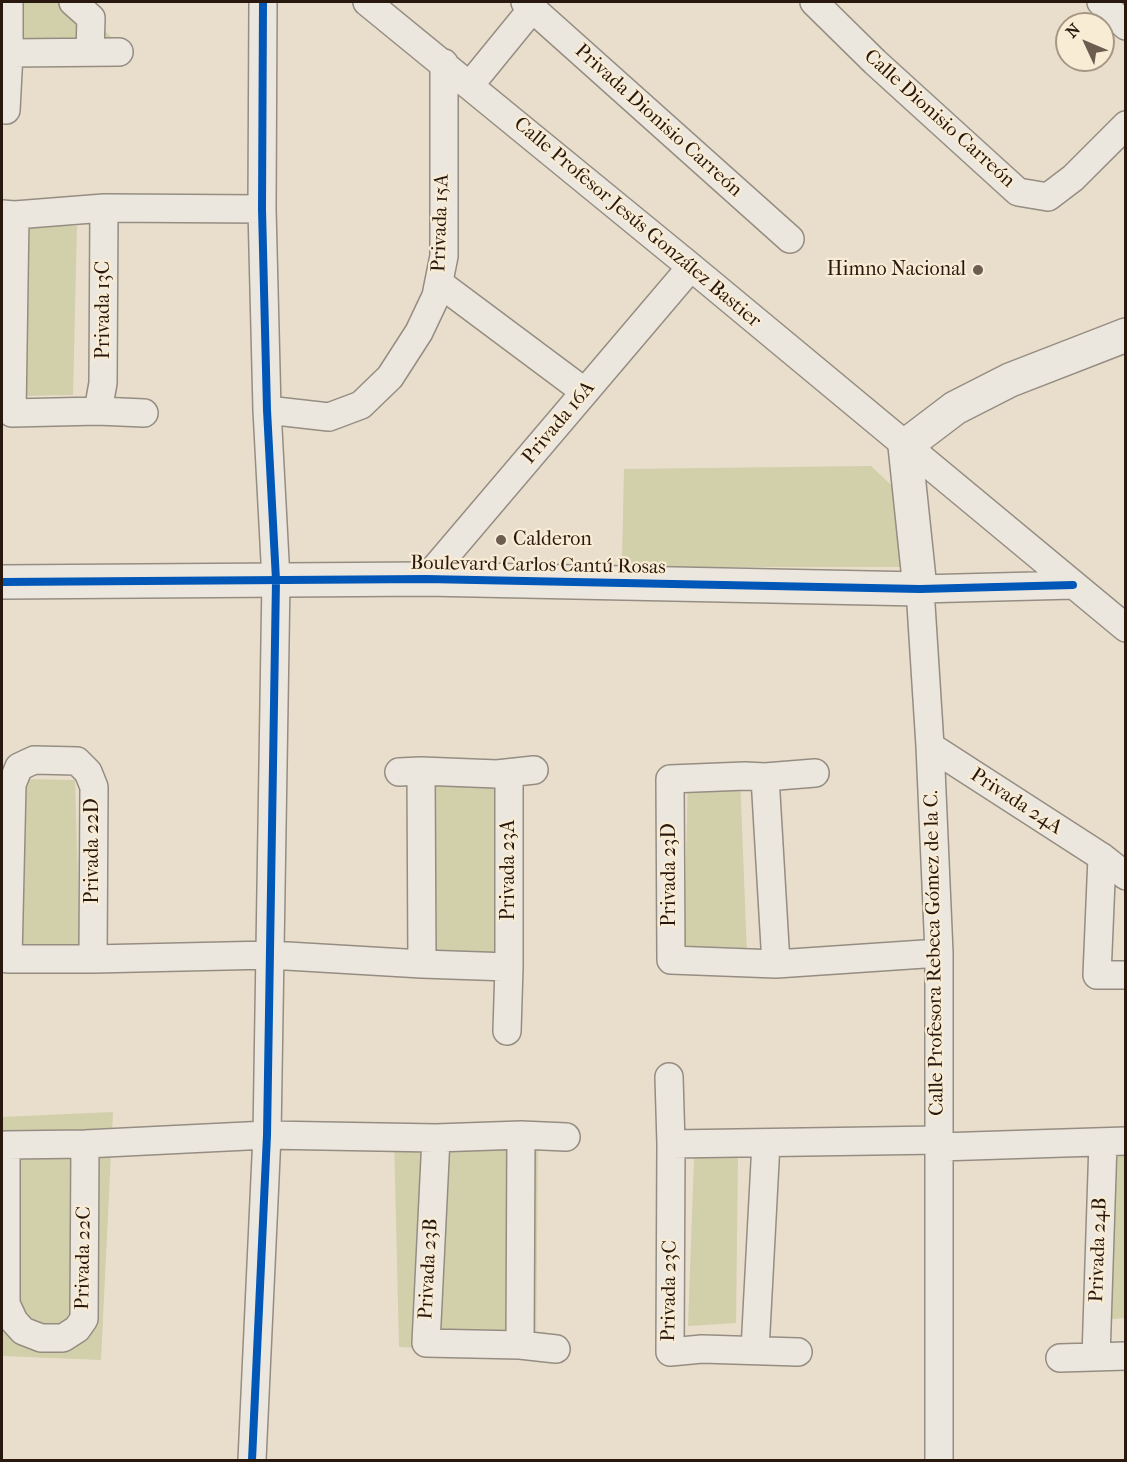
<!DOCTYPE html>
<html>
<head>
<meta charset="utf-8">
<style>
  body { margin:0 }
  #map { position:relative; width:1127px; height:1462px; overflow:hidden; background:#e9decc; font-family:"IM FELL French Canon",serif }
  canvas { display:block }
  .frame { position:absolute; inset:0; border:3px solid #29180e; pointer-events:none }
  .north { position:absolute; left:1055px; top:12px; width:60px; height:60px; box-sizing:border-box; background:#f9ecd5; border:2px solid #a69785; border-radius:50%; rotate:314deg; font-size:16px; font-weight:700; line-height:24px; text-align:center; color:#29180e }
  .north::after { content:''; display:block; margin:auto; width:21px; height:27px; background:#6c5d50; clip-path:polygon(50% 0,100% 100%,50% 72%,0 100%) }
</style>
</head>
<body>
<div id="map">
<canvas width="1127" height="1462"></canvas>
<div class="frame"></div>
<div class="north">N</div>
</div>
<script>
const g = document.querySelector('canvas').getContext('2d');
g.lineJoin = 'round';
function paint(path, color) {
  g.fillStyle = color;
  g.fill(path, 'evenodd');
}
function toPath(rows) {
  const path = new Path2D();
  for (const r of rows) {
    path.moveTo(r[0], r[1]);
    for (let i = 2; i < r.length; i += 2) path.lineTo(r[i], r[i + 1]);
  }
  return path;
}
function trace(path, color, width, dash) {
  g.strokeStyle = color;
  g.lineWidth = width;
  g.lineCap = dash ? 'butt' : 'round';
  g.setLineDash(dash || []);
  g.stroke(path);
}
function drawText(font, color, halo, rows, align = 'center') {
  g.font = font + ' "IM FELL French Canon",serif';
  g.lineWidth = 4.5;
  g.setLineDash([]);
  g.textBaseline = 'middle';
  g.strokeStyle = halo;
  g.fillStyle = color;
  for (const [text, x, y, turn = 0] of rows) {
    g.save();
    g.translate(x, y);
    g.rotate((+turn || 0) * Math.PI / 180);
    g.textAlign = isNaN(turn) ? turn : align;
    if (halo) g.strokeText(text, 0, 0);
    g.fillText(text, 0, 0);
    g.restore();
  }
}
const green = toPath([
  [2,2,74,2,125,50,2,59],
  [25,226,77,226,73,395,22,396],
  [871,466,906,499,900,567,625,567,622,560,624,469],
  [688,772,740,775,747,955,684,954],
  [499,773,500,956,432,951,433,775],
  [23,779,75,780,80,951,20,948],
  [113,1112,101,1360,2,1356,2,1117],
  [394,1137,538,1138,536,1354,399,1347],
  [1113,1153,1125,1155,1126,1318,1111,1319],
  [738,1157,736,1323,688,1326,694,1158]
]);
const minor = toPath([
  [73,2,91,18,90,51],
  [367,2,691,267,1126,628],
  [525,2,790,239],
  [814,2,875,62,1018,192,1048,197,1073,178,1126,125],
  [1101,2,1126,26],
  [9,53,119,52],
  [470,85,532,9],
  [6,110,9,53,9,2],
  [2,214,15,215,104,208,262,209],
  [15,215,12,413,98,411,144,413],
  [439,283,585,392],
  [267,410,329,417,361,405,390,377,419,332,436,296,444,256,444,63],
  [98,411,103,383,104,208],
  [426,579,691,267],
  [930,746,1102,857,1126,876],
  [421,771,422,964],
  [399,772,421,771,497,774,534,770],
  [815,773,765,777,745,776,670,779,671,960,776,964,939,953],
  [765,777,776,964],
  [1102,857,1097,975,1126,975],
  [93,959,94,787,88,772,77,761,34,760,19,767,12,784,8,959,93,959,270,955,422,964,509,967],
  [507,1031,509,967,509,773],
  [669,1077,671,1144,670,1352,702,1349,798,1352],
  [436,1138,426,1343,520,1345,556,1349],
  [85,1144,84,1319,77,1329,63,1338,41,1338,23,1331,14,1321,6,1304,6,1145,85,1144,267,1135,436,1138,521,1135,566,1137],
  [671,1144,939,1140],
  [939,1147,1126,1141],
  [520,1345,521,1135],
  [755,1350,766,1143],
  [1096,1357,1103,1142],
  [1060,1358,1126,1356],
  [252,1460,267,1135,276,580,267,410,262,209,263,2],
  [939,1460,939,953,930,746,920,589,1073,585]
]);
const tertiary = toPath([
  [2,582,426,579,920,589,905,446,955,408,1010,380,1126,335]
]);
const cycleway = toPath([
  [2,582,426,579,920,589,1073,585],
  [252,1460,267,1135,276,580,267,410,262,209,263,2]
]);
const markers = [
  [978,270,6,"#6c5d50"],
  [501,540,6,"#6c5d50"]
];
const streetNames = [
  ["Calle Dionisio Carreón",939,119,42],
  ["Privada Dionisio Carreón",658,121,42],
  ["Privada 15A",441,223,-88],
  ["Calle Profesor Jesús González Bastier",637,223,40],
  ["Privada 13C",104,310,-90],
  ["Privada 16A",559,423,-50],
  ["Boulevard Carlos Cantú Rosas",538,566,1],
  ["Privada 24A",1016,802,33],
  ["Privada 22D",93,851,-90],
  ["Privada 23A",509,870,-90],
  ["Privada 23D",670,875,-90],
  ["Calle Profesora Rebeca Gómez de la C.",935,953,-91],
  ["Privada 24B",1099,1250,-88],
  ["Privada 22C",84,1258,-89],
  ["Privada 23B",429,1269,-87],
  ["Privada 23C",670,1291,-89]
];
const poiNames = [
  ["Himno Nacional",966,270],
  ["Calderon",513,540,"left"]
];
paint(green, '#d2cfab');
trace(minor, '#958d82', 30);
trace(tertiary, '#958d82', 36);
trace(minor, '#ece7de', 27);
trace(tertiary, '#ece7de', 33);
trace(cycleway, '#0057b8', 8);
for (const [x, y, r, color] of markers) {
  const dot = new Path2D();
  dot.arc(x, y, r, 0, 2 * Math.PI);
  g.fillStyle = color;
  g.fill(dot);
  trace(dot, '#f9ecd5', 2);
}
drawText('20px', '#29180e', '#f9ecd5', streetNames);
drawText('20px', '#29180e', '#f9ecd5', poiNames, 'right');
</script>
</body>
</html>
